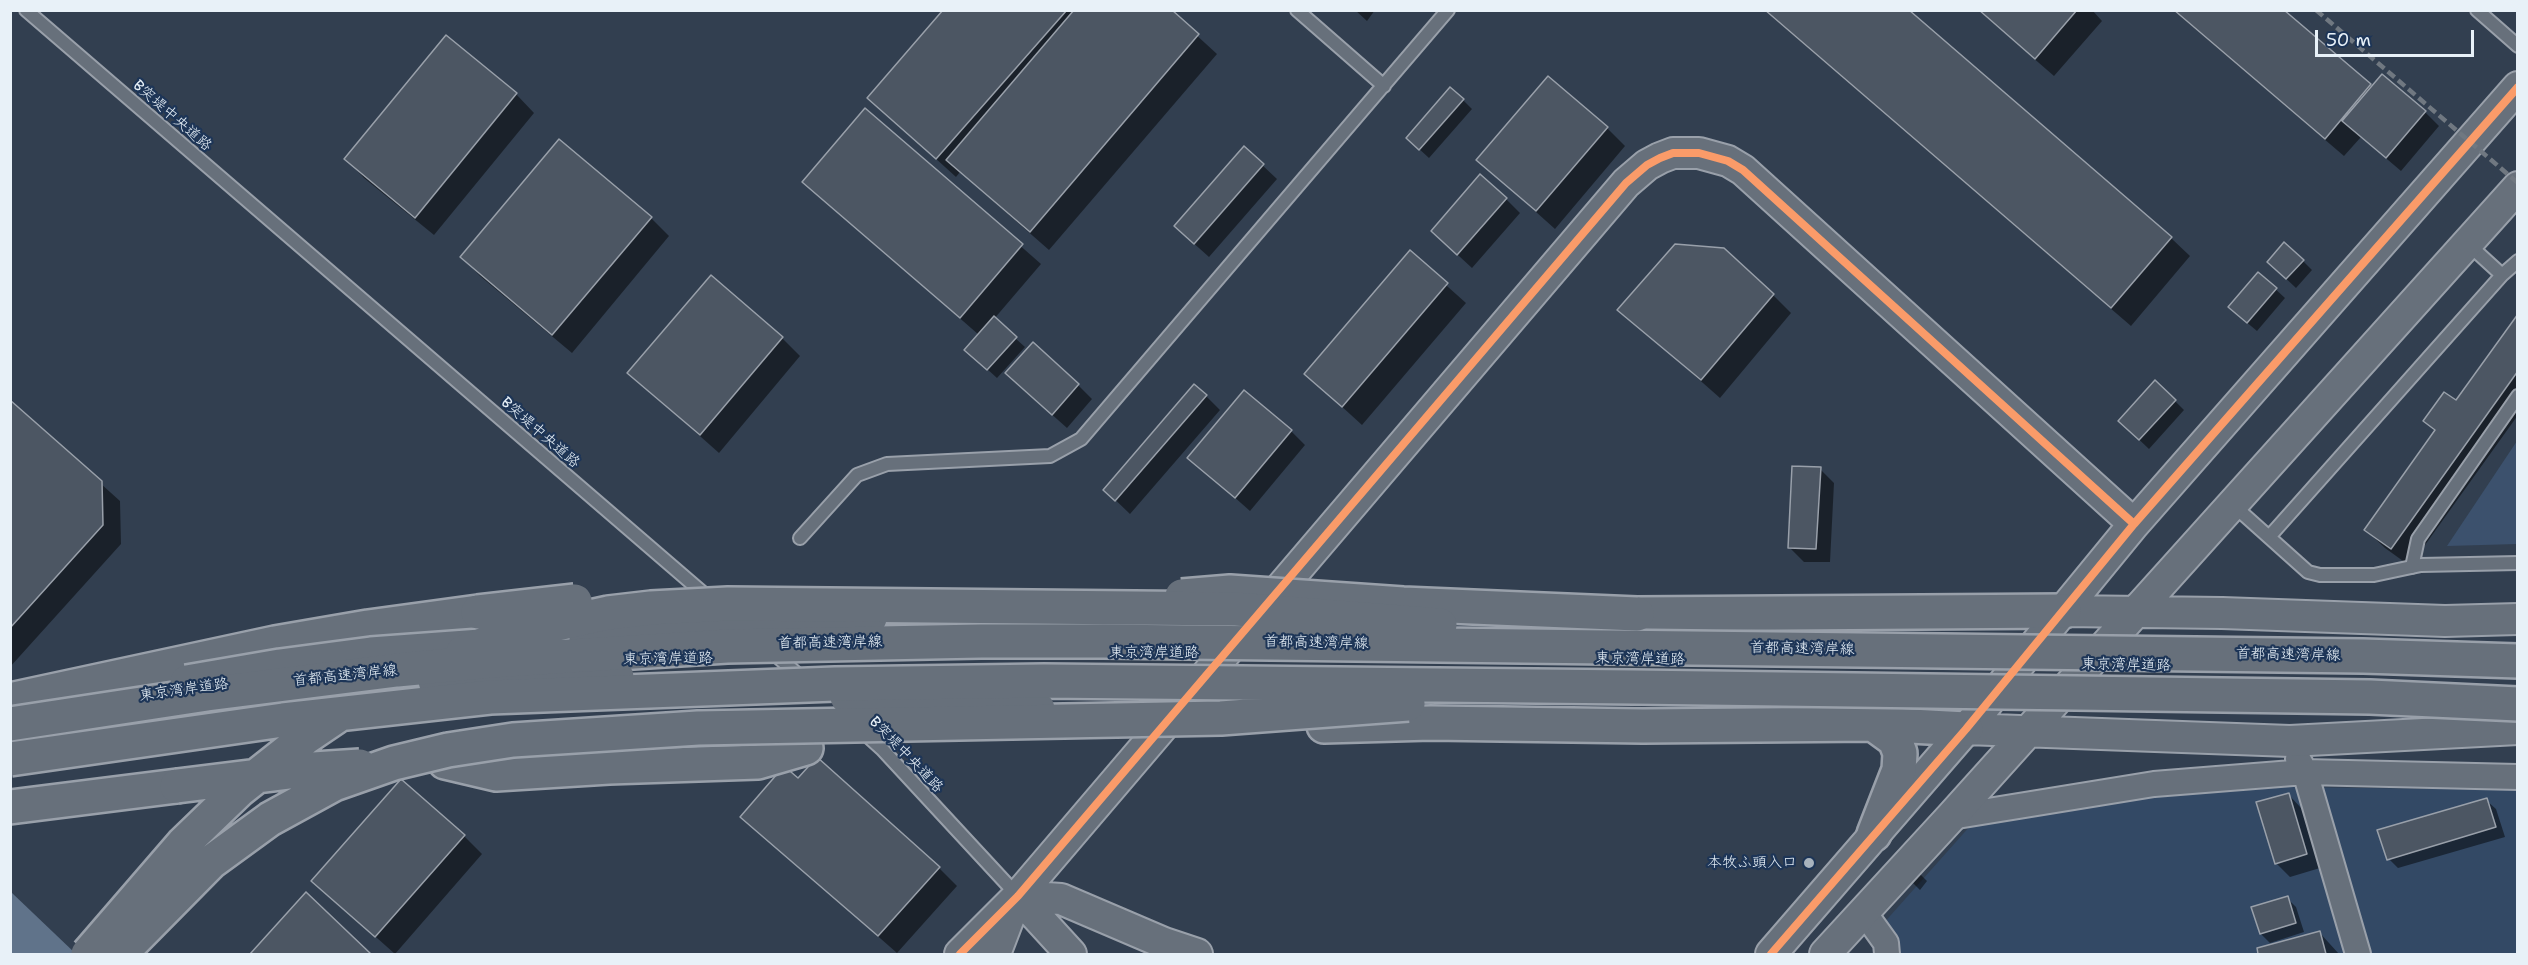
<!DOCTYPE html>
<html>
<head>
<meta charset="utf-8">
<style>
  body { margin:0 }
  #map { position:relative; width:2528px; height:965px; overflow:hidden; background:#323f50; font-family:"Shantell Sans",sans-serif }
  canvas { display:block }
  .frame { position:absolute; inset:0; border:12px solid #e8f1f8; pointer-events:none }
  .scale { position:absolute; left:2315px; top:30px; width:159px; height:27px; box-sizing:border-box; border:3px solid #e8f1f8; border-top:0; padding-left:8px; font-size:18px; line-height:21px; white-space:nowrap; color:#e8f1f8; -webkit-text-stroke:4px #1d3557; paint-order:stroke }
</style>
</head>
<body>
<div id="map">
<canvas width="2528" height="965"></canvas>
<div class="frame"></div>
<div class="scale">50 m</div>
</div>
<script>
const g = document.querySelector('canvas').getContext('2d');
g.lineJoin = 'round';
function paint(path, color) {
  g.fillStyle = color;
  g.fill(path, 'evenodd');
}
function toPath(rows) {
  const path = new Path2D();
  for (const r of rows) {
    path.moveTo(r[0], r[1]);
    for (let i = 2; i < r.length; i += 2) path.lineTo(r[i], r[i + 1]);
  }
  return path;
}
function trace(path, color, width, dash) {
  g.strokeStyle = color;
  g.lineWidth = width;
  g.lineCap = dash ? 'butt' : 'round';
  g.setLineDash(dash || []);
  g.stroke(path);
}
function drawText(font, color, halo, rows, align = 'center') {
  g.font = font + ' "Shantell Sans","Klee One",sans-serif';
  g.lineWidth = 4.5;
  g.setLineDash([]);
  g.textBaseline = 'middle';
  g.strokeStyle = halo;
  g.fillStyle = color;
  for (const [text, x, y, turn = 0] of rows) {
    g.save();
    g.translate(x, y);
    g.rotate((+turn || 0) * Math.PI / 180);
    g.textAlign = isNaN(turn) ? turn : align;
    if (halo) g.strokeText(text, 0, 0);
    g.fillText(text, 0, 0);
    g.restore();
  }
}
const built = toPath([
  [2288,787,2517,790,2517,954,1893,954,1882,925,1971,825,2105,801]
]);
const green = toPath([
  [2517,441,2517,544,2447,546]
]);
const water = toPath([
  [11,892,76,954,11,954]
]);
const shadow = toPath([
  [945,10,1169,10,1217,54,1049,250,960,172,956,177,869,98],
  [1355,10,1375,10,1367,21],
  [1764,10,1907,10,2171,238,2190,256,2131,326],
  [1978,10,2092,10,2102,21,2054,76],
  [2173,10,2282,10,2372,88,2425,112,2439,126,2401,171,2361,137,2344,156],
  [516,94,534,113,434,235,364,178,346,159],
  [1463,100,1472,109,1429,158,1417,147],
  [866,110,1041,264,994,319,1025,347,997,378,976,359,979,335,804,182],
  [1607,128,1625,146,1555,229,1478,160],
  [1244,148,1277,179,1209,257,1190,240],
  [1506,199,1520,213,1472,268,1447,245],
  [651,218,669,236,572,353,480,276,462,257],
  [1410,253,1466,303,1362,425,1306,374],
  [2303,261,2312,270,2296,288,2278,271],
  [2259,274,2285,298,2257,331,2239,316],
  [1773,295,1791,313,1720,398,1619,309],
  [2518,317,2518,415,2410,566,2385,548,2366,530,2436,432,2425,421,2456,402],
  [782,338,800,356,719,453,629,373],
  [1078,385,1092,399,1067,428,1021,387],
  [1206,396,1220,410,1130,514,1105,490],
  [2175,401,2184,410,2149,449,2129,430],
  [10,402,120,501,121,544,10,667],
  [1291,431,1305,445,1250,511,1189,457],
  [1820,469,1834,483,1830,562,1804,562,1790,548],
  [798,780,939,868,957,886,897,953,742,817],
  [2288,794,2302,809,2320,868,2290,877,2276,863],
  [2486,800,2496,809,2505,837,2398,868,2389,859],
  [464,836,482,854,395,954,313,881],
  [1920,874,1927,881,1920,890,1913,883],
  [306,894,369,954,252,954],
  [2287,898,2296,907,2304,932,2270,943,2261,934],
  [2319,932,2339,954,2260,954,2258,949]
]);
const building = toPath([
  [943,10,1067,10,936,159,867,98,943,10],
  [1074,10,1172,10,1199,34,1030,232,946,160,1074,10],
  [1765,10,1909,10,2172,237,2111,308,1765,10],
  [1979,10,2077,10,2035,59,1979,10],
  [2174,10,2284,10,2371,84,2325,139,2174,10],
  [446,35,517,93,415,218,344,159,446,35],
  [2382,74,2426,111,2386,158,2342,121,2382,74],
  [1548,76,1608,127,1536,211,1476,160,1548,76],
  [1450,87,1464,99,1419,150,1406,138,1450,87],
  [865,108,1023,244,960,318,802,182,865,108],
  [559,139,652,217,552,335,460,257,559,139],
  [1244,146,1264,164,1194,244,1174,226,1244,146],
  [1480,174,1507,198,1457,255,1431,231,1480,174],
  [2284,242,2304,260,2286,279,2267,262,2284,242],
  [1675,244,1724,248,1774,294,1701,380,1617,310,1675,244],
  [1410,250,1448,283,1342,407,1304,374,1410,250],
  [2258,272,2277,288,2247,323,2228,307,2258,272],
  [711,275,783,337,700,435,627,373,711,275],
  [2518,314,2518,371,2391,549,2364,530,2435,430,2423,421,2444,392,2456,400,2518,314],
  [994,316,1017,337,987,370,964,350,994,316],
  [1033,342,1079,384,1052,415,1005,373,1033,342],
  [2155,380,2176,400,2139,440,2118,421,2155,380],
  [1194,384,1207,395,1115,501,1103,490,1194,384],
  [1244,390,1292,430,1235,498,1187,458,1244,390],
  [10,400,102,481,103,525,10,628,10,400],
  [1792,466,1821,467,1816,549,1788,548,1792,466],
  [817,757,940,867,878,936,740,817,784,766,798,778,817,757],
  [401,779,465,835,375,937,311,881,401,779],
  [2289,793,2307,854,2275,864,2256,802,2289,793],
  [2487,798,2496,827,2387,860,2377,830,2487,798],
  [306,892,371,954,250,954,306,892],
  [2288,896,2296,923,2260,934,2251,907,2288,896],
  [2320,931,2326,954,2258,954,2257,948,2320,931]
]);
const service = toPath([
  [26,10,710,599],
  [1297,10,1384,86],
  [2477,10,2518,46],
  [2467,243,2502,275],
  [2232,504,2308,572,2320,575,2374,575,2421,565,2518,563],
  [2269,537,2502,275,2518,261],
  [800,538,857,475,887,464,1050,456,1081,439,1448,10],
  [2412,567,2418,539,2518,396],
  [771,651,803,679],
  [861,730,882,749,1018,896]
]);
const minor = toPath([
  [2298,759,2305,772,2358,954],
  [1951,817,2154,784,2305,772,2518,777],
  [1863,911,1886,943,1887,954]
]);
const tertiary = toPath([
  [2064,611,2222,613,2445,621,2518,619],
  [1966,729,2290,741,2518,729],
  [1018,896,1061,899,1164,943,1197,954],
  [1018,896,1071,954],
  [960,954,1018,896,1626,183,1647,165,1660,158,1673,153,1699,153,1728,161,1743,170,2134,524],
  [995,954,1013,907],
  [1771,954,1966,729,2134,524,2518,87],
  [1825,954,1951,817,2518,187]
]);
const trunk = toPath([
  [1637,614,2064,611],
  [1873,724,1895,740,1900,753,1899,770,1874,834],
  [1324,726,1431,723,1643,726,1873,724,1966,729]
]);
const motorway = toPath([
  [10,700,275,643,368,627,478,612],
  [445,762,496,774,609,767,758,762,806,748],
  [10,807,177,786]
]);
const rail = toPath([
  [2316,10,2518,183]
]);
const trunkBridge = toPath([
  [1182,596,1230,592,1403,604,1637,614],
  [586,639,870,618],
  [435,681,617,677],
  [187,682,280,666,371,654,481,646],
  [847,697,1038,709]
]);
const motorwayBridge = toPath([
  [478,612,575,601],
  [463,652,512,634,608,613,651,608,728,604,1236,609,1440,625],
  [10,724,207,694,397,670,492,661,727,646,981,641,1103,641,2363,656,2518,661],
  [10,759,283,720,490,697,835,684,1044,681,1634,687,2370,697,2518,704],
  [177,786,314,769,360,766],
  [88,954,183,844,239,790,306,737,337,716],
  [120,954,211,862,270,819,334,784,394,763,448,750,513,740,698,728,1221,718,1408,704]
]);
const cycleway = toPath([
  [960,954,1018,896,1626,183,1647,165,1660,158,1673,153,1699,153,1728,161,1743,170,2134,524],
  [1771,954,1966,729,2134,524,2518,87]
]);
const markers = [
  [1809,863,6,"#a8b3bd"]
];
const streetNames = [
  ["B突堤中央道路",172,116,41],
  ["B突堤中央道路",540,433,41],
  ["首都高速湾岸線",830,643,-1],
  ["首都高速湾岸線",1316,643,1],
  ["首都高速湾岸線",1802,649,1],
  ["東京湾岸道路",1154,653],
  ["首都高速湾岸線",2288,655,1],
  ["東京湾岸道路",668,659,-1],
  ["東京湾岸道路",1640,659,1],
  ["東京湾岸道路",2126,665,1],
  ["首都高速湾岸線",345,676,-6],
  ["東京湾岸道路",184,690,-8],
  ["B突堤中央道路",906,755,46]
];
const poiNames = [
  ["本牧ふ頭入口",1797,863]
];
paint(built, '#334965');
paint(green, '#3c516d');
paint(water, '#60738a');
paint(shadow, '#0007');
paint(building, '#4c5663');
trace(building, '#99a0aa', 1.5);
trace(service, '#99a0aa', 16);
trace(minor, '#99a0aa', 28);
trace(tertiary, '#99a0aa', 34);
trace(trunk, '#99a0aa', 38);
trace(motorway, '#99a0aa', 38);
trace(service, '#67707b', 12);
trace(minor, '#67707b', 24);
trace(tertiary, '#67707b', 30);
trace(trunk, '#67707b', 33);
trace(motorway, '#67707b', 33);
trace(rail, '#707881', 4.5, [9, 4.5]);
trace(trunkBridge, '#99a0aa', 38, []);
trace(motorwayBridge, '#99a0aa', 38, []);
trace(trunkBridge, '#67707b', 33);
trace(motorwayBridge, '#67707b', 33);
trace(cycleway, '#fa9b69', 8);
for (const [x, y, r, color] of markers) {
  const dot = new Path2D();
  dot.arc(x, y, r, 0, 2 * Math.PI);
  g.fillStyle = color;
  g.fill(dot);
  trace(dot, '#1d3557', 2);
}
drawText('15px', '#e8f1f8', '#1d3557', streetNames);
drawText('15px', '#e8f1f8', '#1d3557', poiNames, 'right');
</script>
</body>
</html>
